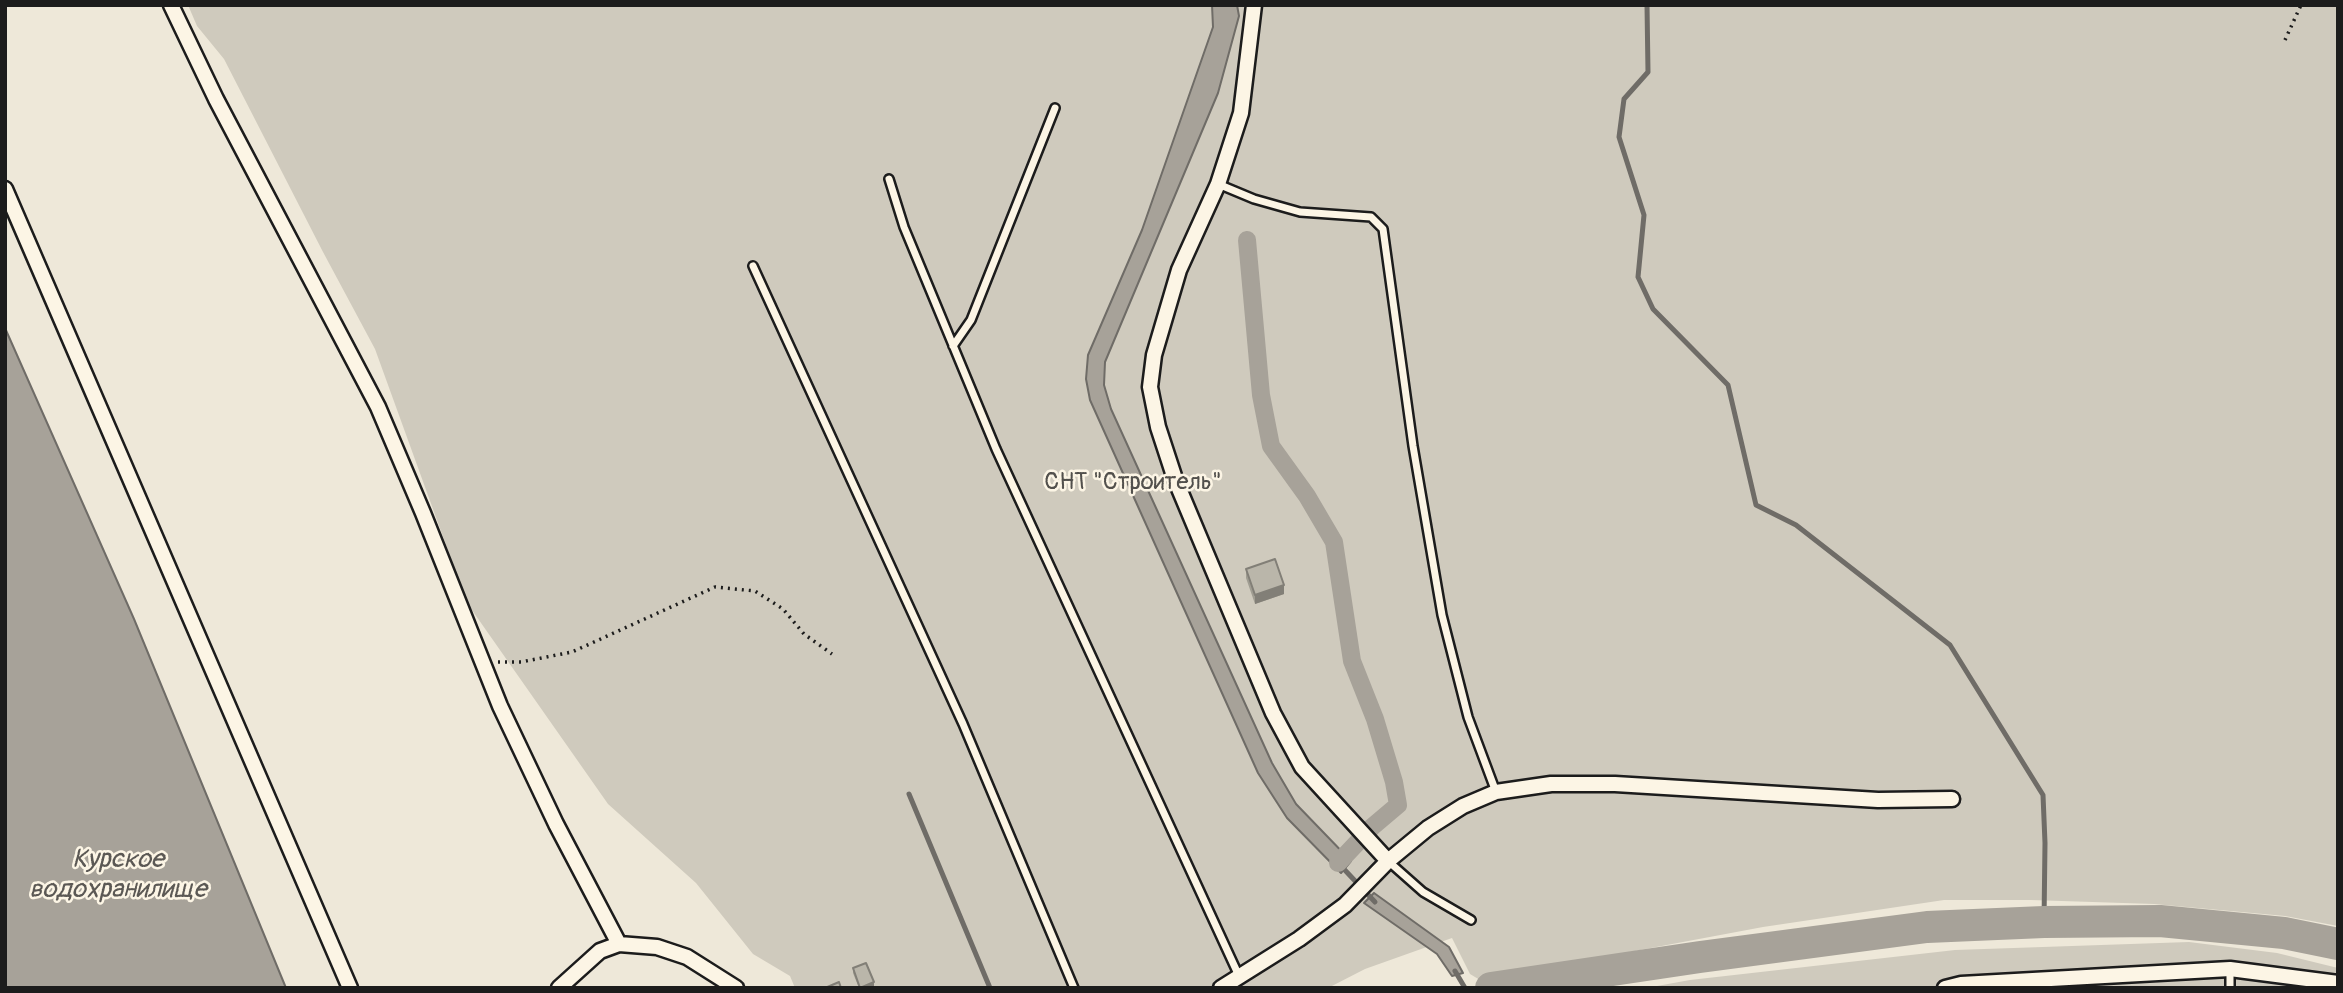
<!DOCTYPE html>
<html>
<head>
<meta charset="utf-8">
<style>
  body { margin:0 }
  #map { position:relative; width:2343px; height:993px; overflow:hidden; background:#eee8d9; font-family:Pangolin,sans-serif }
  canvas { display:block }
  .frame { position:absolute; inset:0; border:7px solid #1c1c1c; pointer-events:none }
</style>
</head>
<body>
<div id="map">
<canvas width="2343" height="993"></canvas>
<div class="frame"></div>
</div>
<script>
const g = document.querySelector('canvas').getContext('2d');
g.lineJoin = 'round';
function paint(path, color) {
  g.fillStyle = color;
  g.fill(path, 'evenodd');
}
function toPath(rows) {
  const path = new Path2D();
  for (const r of rows) {
    path.moveTo(r[0], r[1]);
    for (let i = 2; i < r.length; i += 2) path.lineTo(r[i], r[i + 1]);
  }
  return path;
}
function trace(path, color, width, dash) {
  g.strokeStyle = color;
  g.lineWidth = width;
  g.lineCap = dash ? 'butt' : 'round';
  g.setLineDash(dash || []);
  g.stroke(path);
}
function drawText(font, color, halo, rows, align = 'center') {
  g.font = font + ' Pangolin,sans-serif';
  g.lineWidth = 5;
  g.setLineDash([]);
  g.textBaseline = 'middle';
  g.strokeStyle = halo;
  g.fillStyle = color;
  for (const [text, x, y, turn = 0] of rows) {
    g.save();
    g.translate(x, y);
    g.rotate((+turn || 0) * Math.PI / 180);
    g.textAlign = isNaN(turn) ? turn : align;
    if (halo) g.strokeText(text, 0, 0);
    g.fillText(text, 0, 0);
    g.restore();
  }
}
const green = toPath([
  [188,5,2338,5,2338,926,2285,916,2154,904,2031,900,1944,900,1763,927,1480,980,1470,974,1452,938,1365,969,1328,988,795,988,790,976,753,954,696,883,608,804,467,603,375,349,323,252,224,59,197,26],
  [2189,942,2277,953,2338,968,2338,988,1646,988,1690,980,1955,950]
]);
const water = toPath([
  [1212,5,1237,5,1239,16,1218,93,1105,362,1104,385,1111,409,1272,763,1296,804,1351,861,1341,873,1287,818,1258,773,1090,400,1086,379,1088,355,1142,230,1213,27,1212,5],
  [5,328,134,619,286,988,5,988,5,328],
  [1374,893,1449,947,1463,973,1452,976,1437,954,1364,903,1374,893]
]);
const stream = toPath([
  [1647,5,1648,72,1624,99,1619,137,1644,215,1638,277,1653,309,1728,385,1756,505,1796,525,1950,645,2043,795,2045,843,2044,922],
  [909,794,990,988],
  [1341,866,1375,902],
  [1455,971,1465,988]
]);
const canal = toPath([
  [1247,240,1261,395,1271,446,1307,496,1334,542,1352,661,1375,719,1394,782,1398,805,1372,827,1338,863]
]);
const river = toPath([
  [1491,988,1700,957,1927,927,2044,922,2160,921,2284,933,2338,944]
]);
const path = toPath([
  [2285,40,2301,5],
  [498,662,521,662,572,652,715,587,755,591,783,609,804,634,832,654]
]);
const lane = toPath([
  [889,179,904,227,996,449,1239,976],
  [1218,184,1254,199,1300,212,1371,217,1383,229,1413,446,1442,615,1468,717,1496,792],
  [753,266,963,724,1074,988],
  [953,346,971,320,1055,108],
  [1388,861,1423,892,1471,920],
  [2230,988,2230,969]
]);
const street = toPath([
  [171,5,216,99,378,407,423,513,500,706,556,824,619,944],
  [1254,5,1241,113,1218,184,1179,270,1154,355,1150,387,1158,427,1175,479,1273,713,1302,767,1388,861],
  [5,189,350,988],
  [559,988,600,951,619,944,657,947,687,957,736,988],
  [1221,988,1299,939,1345,905,1388,861,1428,828,1463,806,1496,792,1551,784,1615,784,1878,800,1952,799],
  [1945,988,1961,984,2230,969,2338,983]
]);
const wall = toPath([
  [1246,569,1284,594,1255,604,1246,578],
  [853,968,874,987,859,988,853,973]
]);
const shadedWall = toPath([
  [1284,585,1284,594,1255,604,1255,595],
  [874,982,874,987,872,988,860,988]
]);
const building = toPath([
  [1275,559,1284,585,1255,595,1246,569,1275,559],
  [866,963,874,982,860,988,853,968,866,963],
  [839,982,841,988,825,988,839,982]
]);
const parkNames = [
  ["СНТ \"Строитель\"",1133,483]
];
const waterNames = [
  ["Курское",118,860],
  ["водохранилище",118,890]
];
paint(green, '#cfcabd');
paint(water, '#a7a299');
trace(water, '#6f6c67', 2);
trace(stream, '#6f6c67', 5);
trace(canal, '#a7a299', 18);
trace(river, '#a7a299', 32);
trace(lane, '#1c1c1c', 12);
trace(street, '#1c1c1c', 19);
trace(path, '#1c1c1c', 3.5, [2, 5]);
trace(lane, '#fcf5e5', 7);
trace(street, '#fcf5e5', 14);
paint(wall, '#a09d92');
paint(shadedWall, '#827f77');
paint(building, '#bab6aa');
trace(building, '#827f77', 2);
drawText('24px', '#52504c', '#fcf5e5', parkNames);
drawText('italic 26px', '#5b5854', '#fcf5e5', waterNames);
</script>
</body>
</html>
